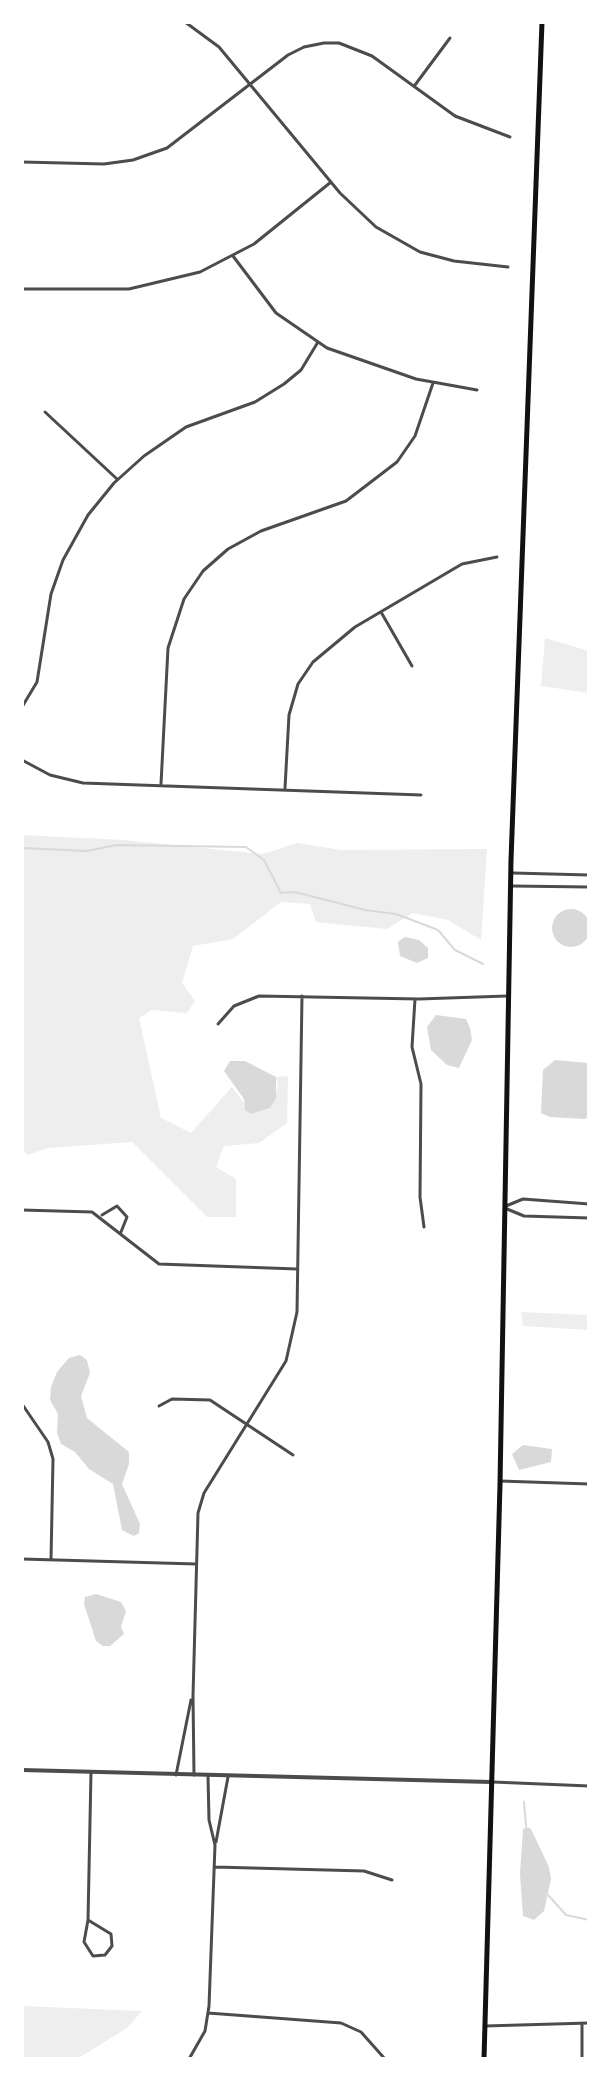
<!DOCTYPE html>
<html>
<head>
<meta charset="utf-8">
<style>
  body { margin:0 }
  #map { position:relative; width:611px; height:2081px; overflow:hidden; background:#fff; font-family:"Nunito Sans",sans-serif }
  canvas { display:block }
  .frame { position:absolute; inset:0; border:24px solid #fff; pointer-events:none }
</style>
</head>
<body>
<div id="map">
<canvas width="611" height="2081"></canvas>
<div class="frame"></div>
</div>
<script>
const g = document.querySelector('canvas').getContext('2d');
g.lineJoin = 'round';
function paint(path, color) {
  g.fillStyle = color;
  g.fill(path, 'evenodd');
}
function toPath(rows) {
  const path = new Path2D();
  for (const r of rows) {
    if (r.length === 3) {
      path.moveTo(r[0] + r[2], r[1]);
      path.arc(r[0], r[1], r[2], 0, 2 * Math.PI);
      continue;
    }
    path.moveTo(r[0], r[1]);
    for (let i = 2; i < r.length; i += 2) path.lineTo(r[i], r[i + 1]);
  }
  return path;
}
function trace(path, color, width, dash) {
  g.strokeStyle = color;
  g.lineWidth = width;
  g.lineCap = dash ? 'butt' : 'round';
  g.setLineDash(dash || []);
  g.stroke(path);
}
const green = toPath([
  [545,638,589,651,589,693,541,686],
  [22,835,124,840,263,854,297,843,341,850,487,849,481,940,448,920,413,913,387,929,316,922,310,904,281,902,233,939,193,946,182,983,195,1001,187,1013,152,1010,139,1018,161,1118,191,1133,232,1087,252,1114,270,1108,278,1086,276,1077,288,1076,287,1123,259,1143,224,1146,216,1167,236,1179,236,1217,207,1217,132,1142,48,1148,27,1155,22,1147],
  [521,1312,589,1315,589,1330,523,1326],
  [22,2006,142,2011,127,2028,77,2059,22,2059]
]);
const water = toPath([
  [571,928,19],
  [405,937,419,940,428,948,428,958,417,963,400,956,398,942],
  [436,1015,466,1019,470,1028,472,1040,459,1068,447,1065,431,1050,427,1027],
  [555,1060,589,1063,589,1117,585,1119,550,1117,541,1113,543,1070],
  [230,1061,245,1061,276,1077,276,1098,270,1108,251,1114,245,1110,244,1099,224,1071],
  [80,1355,87,1360,90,1373,81,1396,87,1418,129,1452,129,1464,122,1484,140,1524,139,1533,134,1536,122,1530,113,1484,89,1469,75,1452,61,1444,57,1433,58,1414,50,1400,51,1387,57,1372,69,1358],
  [523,1445,552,1449,551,1462,519,1470,512,1454],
  [96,1594,121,1602,126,1611,121,1627,124,1634,110,1646,103,1646,96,1641,84,1604,85,1597],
  [527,1827,531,1829,549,1867,551,1879,544,1911,534,1920,523,1916,520,1874,523,1829]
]);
const stream = toPath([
  [22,848,87,851,116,845,246,847,264,860,281,893,295,892,365,910,396,914,438,930,455,950,483,964],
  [524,1802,526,1826],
  [548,1895,566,1915,589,1920]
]);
const minor = toPath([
  [185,22,219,47,340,193,376,227,420,252,454,261,508,267],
  [415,85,450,38],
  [22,162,104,164,133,160,167,148,288,55,304,47,324,43,339,43,372,56,455,116,510,137],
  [233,256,276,313,327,348,416,379,477,390],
  [22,289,129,289,200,272,254,244,331,182],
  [45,412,117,479],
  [381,612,412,666],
  [22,707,37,682,51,594,63,560,88,515,114,483,144,456,186,427,255,402,284,384,301,370,318,342],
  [22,760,50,775,83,783,421,795],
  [161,784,168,648,184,599,203,571,228,549,261,531,346,501,397,462,415,436,433,383],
  [285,788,289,715,298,684,313,662,355,627,462,564,497,557],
  [513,873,589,875],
  [512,886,589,887],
  [415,999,412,1047,421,1084,420,1197,424,1227],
  [218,1024,234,1006,259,996,419,999,507,996],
  [506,1206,523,1199,589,1204],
  [507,1209,524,1216,589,1218],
  [22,1210,92,1212,159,1264,297,1269],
  [102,1215,117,1206,127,1217,121,1232],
  [22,1404,48,1442,53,1459,51,1560],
  [159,1406,172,1399,210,1400,293,1455],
  [500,1481,589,1484],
  [22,1559,196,1564],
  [176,1775,191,1700],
  [194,1775,193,1696,198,1513,204,1493,286,1361,297,1312,302,996],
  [493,1782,589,1786],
  [216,1842,228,1777],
  [215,1867,364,1871,392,1880],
  [88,1920,111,1934,112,1946,105,1955,93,1956,84,1942,88,1920,91,1772],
  [208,2013,341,2023,361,2032,385,2059],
  [485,2026,589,2023],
  [189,2059,205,2031,209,2006,215,1845,209,1820,208,1776],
  [582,2059,582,2023]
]);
const tertiary = toPath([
  [22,1770,491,1782]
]);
const secondary = toPath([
  [484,2059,500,1484,511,860,542,22]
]);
paint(green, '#eee');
paint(water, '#d9d9d9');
trace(stream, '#d9d9d9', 2);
trace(minor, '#4c4c4c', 3);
trace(tertiary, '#4c4c4c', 4);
trace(secondary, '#111', 5);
</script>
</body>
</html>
